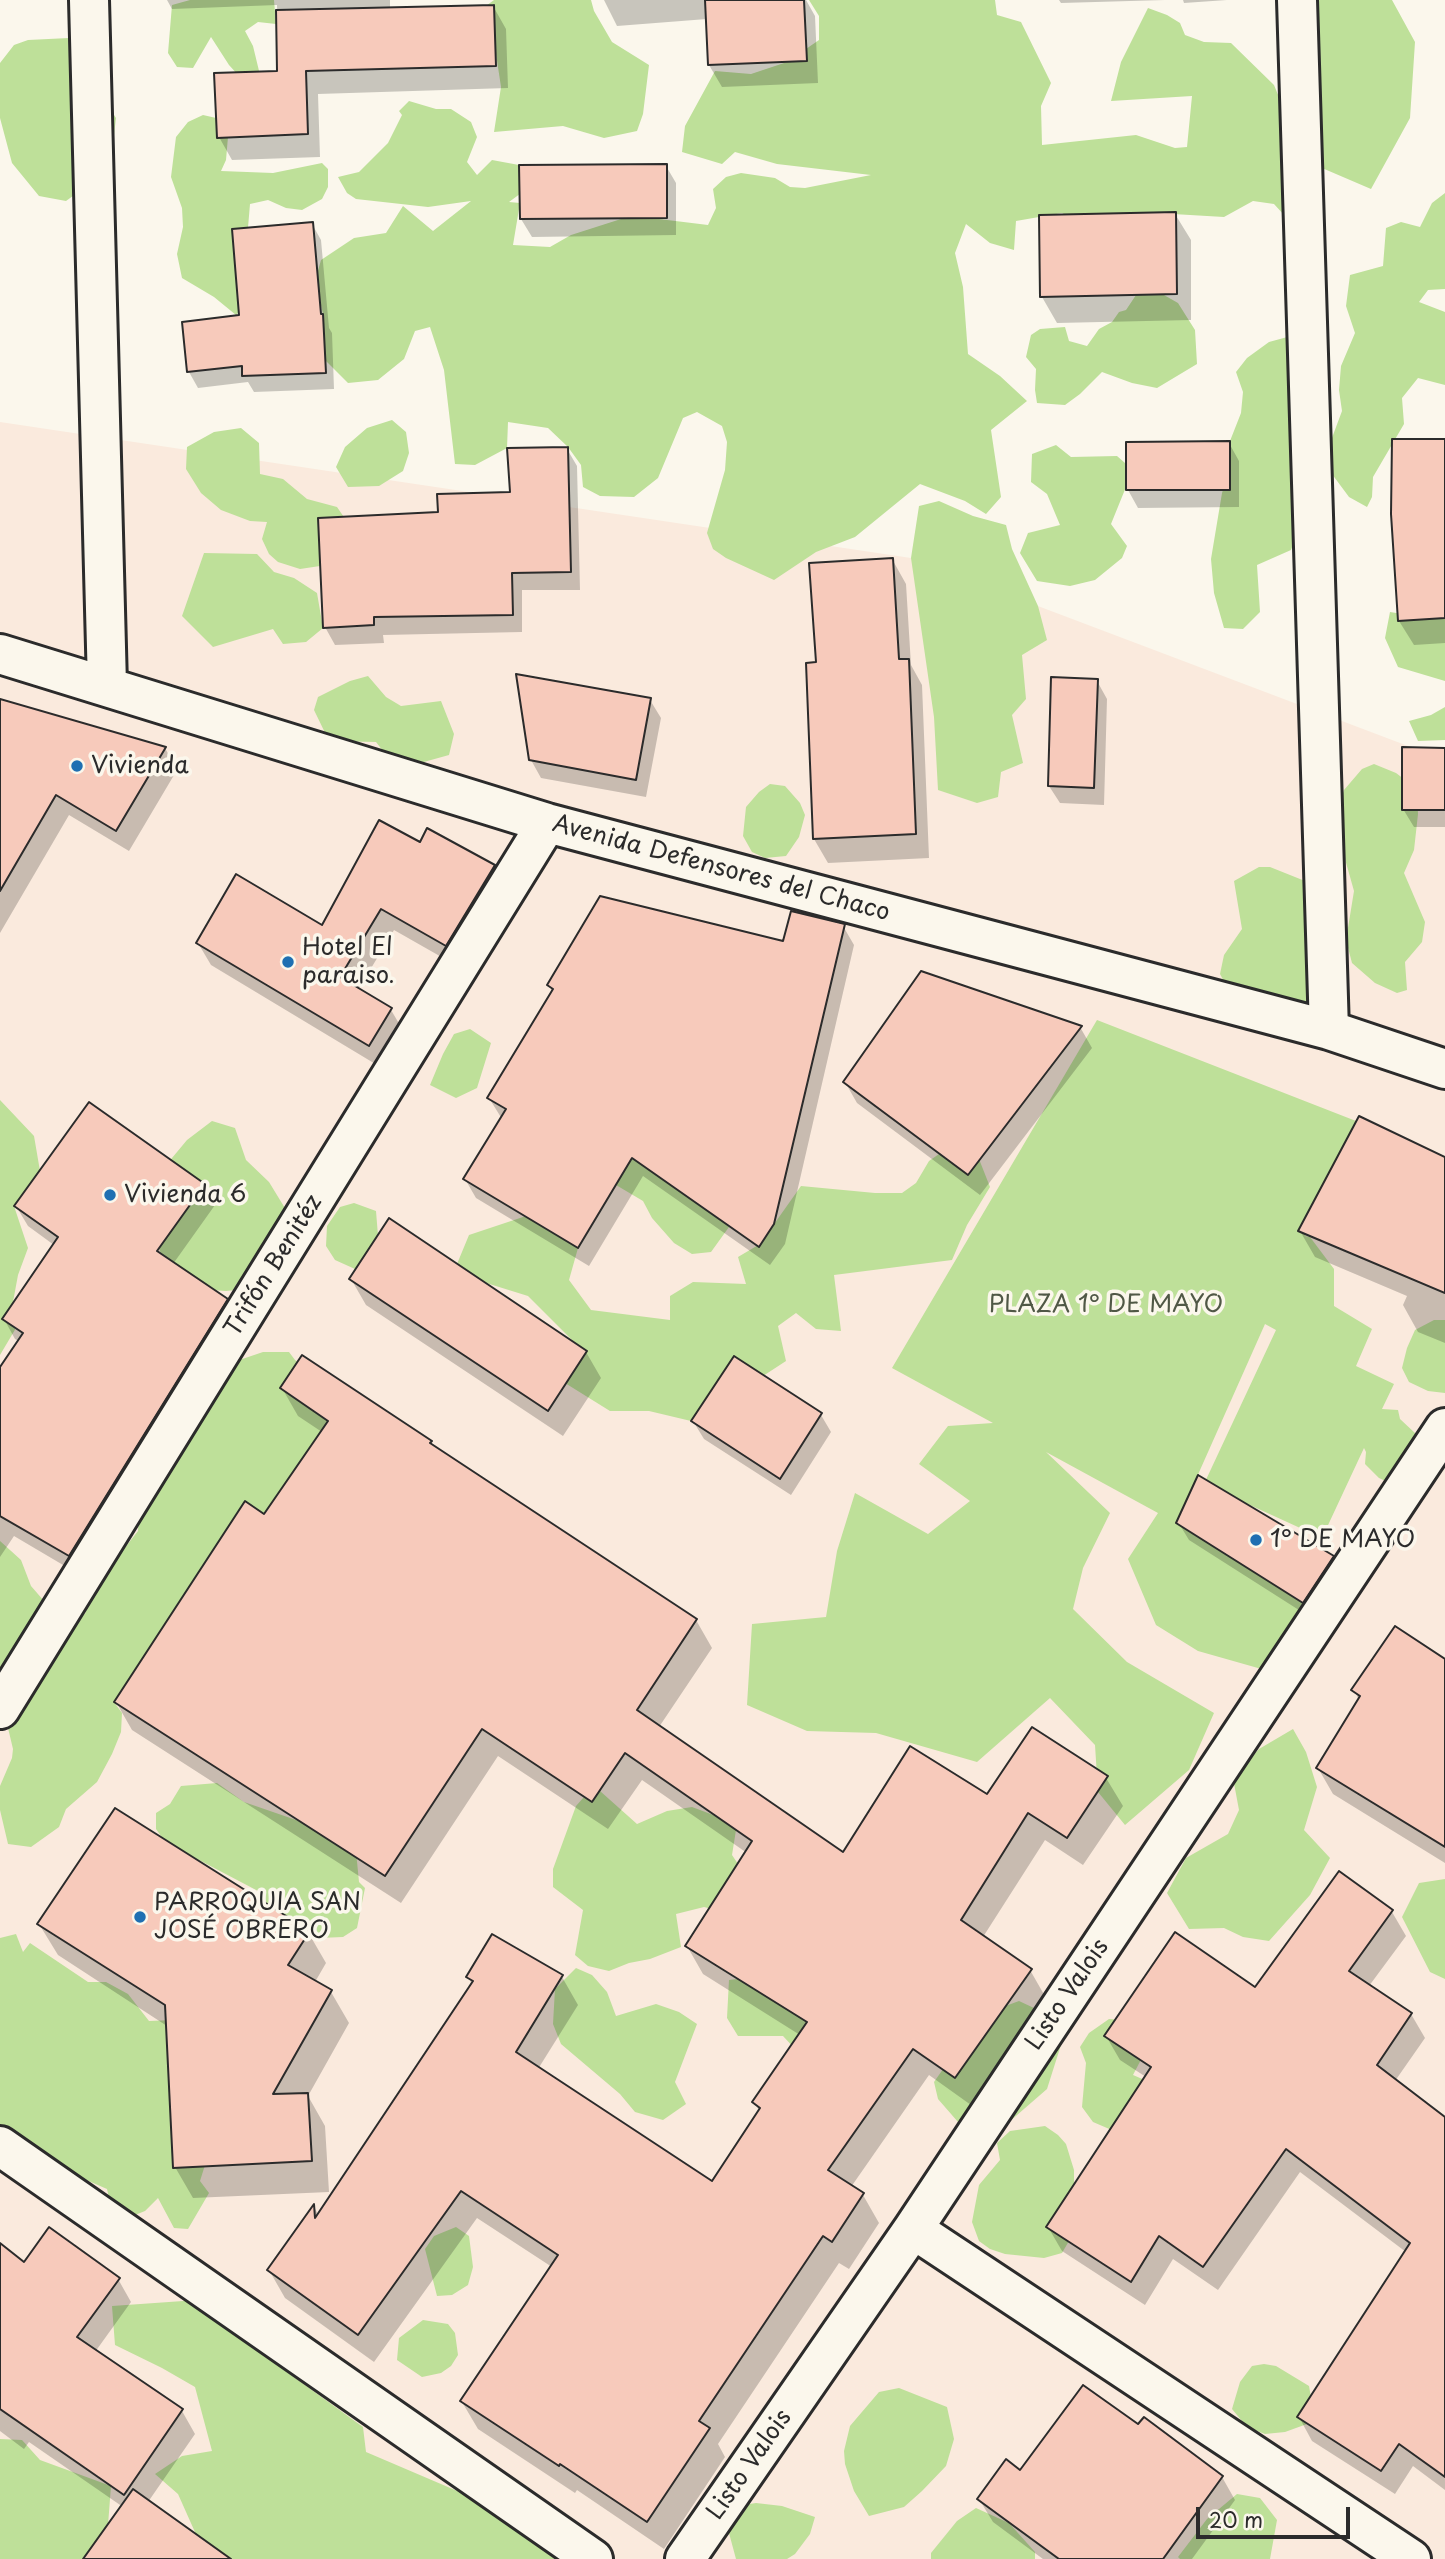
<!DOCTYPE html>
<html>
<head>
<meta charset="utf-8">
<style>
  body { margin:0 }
  #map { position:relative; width:1445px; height:2559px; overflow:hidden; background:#fbf7ec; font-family:"Playpen Sans",sans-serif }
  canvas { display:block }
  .scale { position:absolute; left:1196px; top:2507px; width:154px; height:32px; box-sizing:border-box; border:4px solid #2b2b2b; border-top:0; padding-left:9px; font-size:21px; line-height:24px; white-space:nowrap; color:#2b2b2b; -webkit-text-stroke:5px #fbf7ec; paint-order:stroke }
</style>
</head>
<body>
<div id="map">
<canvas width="1445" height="2559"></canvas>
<div class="scale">20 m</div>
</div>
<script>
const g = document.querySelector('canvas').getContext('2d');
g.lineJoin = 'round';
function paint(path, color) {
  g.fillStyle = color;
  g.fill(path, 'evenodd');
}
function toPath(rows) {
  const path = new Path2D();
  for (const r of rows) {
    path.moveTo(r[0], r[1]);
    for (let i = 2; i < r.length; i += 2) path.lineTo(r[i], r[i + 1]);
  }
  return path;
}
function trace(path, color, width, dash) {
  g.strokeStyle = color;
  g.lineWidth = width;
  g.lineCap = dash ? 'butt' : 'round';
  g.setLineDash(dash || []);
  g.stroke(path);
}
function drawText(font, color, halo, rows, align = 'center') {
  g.font = font + ' "Playpen Sans",sans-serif';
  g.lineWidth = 7;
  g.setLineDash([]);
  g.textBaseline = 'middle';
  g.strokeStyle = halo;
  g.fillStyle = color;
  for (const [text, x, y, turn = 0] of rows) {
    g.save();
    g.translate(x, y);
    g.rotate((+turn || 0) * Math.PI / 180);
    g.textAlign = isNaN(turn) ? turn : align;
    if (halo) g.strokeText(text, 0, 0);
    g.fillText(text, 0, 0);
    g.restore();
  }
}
const built = toPath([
  [0,422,911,558,1445,760,1445,2559,0,2559]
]);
const green = toPath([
  [190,0,274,0,276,24,258,22,245,31,253,46,260,75,239,76,229,65,211,37,193,68,177,67,168,53,172,5],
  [494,0,591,0,594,11,612,42,649,65,643,114,637,131,604,138,563,126,494,132,501,87,496,54,479,11],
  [809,0,995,0,997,15,1021,22,1051,83,1041,106,1042,145,1136,135,1175,148,1187,147,1192,96,1111,101,1121,62,1148,8,1167,15,1180,23,1185,35,1204,42,1231,43,1274,85,1283,107,1295,227,1274,204,1253,201,1224,217,1156,213,1082,224,1062,213,1016,221,1014,250,990,243,966,224,955,253,963,287,968,354,1000,376,1027,401,991,430,1001,497,986,514,965,501,920,484,855,537,816,552,774,580,726,558,713,549,707,533,725,470,727,442,722,426,697,412,683,418,658,478,634,497,600,496,583,487,581,465,568,447,548,428,508,422,507,448,475,465,455,464,444,370,430,327,415,331,404,359,378,380,348,383,323,358,320,341,323,314,320,301,309,284,317,274,321,260,354,238,386,233,403,206,433,231,471,201,428,207,356,199,347,193,338,177,359,172,388,143,402,115,399,111,409,101,436,109,451,109,471,122,477,137,467,162,477,175,492,160,519,165,528,188,509,202,520,203,513,245,550,247,571,235,621,219,651,218,708,225,716,208,713,189,726,177,741,173,775,178,790,187,805,188,871,175,777,164,735,152,722,164,682,152,685,126,715,71,751,74,787,62,819,40,819,16],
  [1301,0,1392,0,1415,42,1410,118,1371,189,1322,168,1302,139],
  [69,38,91,80,116,118,110,169,66,201,39,196,12,163,0,118,0,63,14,45,28,40],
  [203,115,225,120,228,137,226,160,221,171,273,173,322,163,328,169,328,187,322,199,302,210,286,208,268,200,250,204,241,310,236,315,214,297,182,278,177,254,183,227,182,208,171,177,176,137,188,122],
  [1445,193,1445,289,1428,290,1419,302,1445,312,1445,385,1418,378,1402,398,1404,424,1373,477,1372,497,1367,507,1349,497,1323,462,1342,411,1339,390,1341,366,1355,333,1346,306,1350,275,1383,266,1386,228,1401,222,1420,227,1432,203],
  [1136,295,1164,295,1178,303,1195,330,1197,364,1157,388,1132,383,1102,372,1080,394,1065,405,1037,403,1035,390,1036,369,1026,357,1031,335,1040,329,1065,327,1069,341,1087,346,1099,329,1112,322,1119,312,1126,310],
  [1291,336,1301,410,1291,456,1312,478,1303,520,1291,550,1257,565,1260,612,1243,629,1224,628,1214,593,1211,559,1222,493,1230,468,1230,441,1241,413,1243,392,1236,372,1247,358,1269,342],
  [392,420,406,432,409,453,403,471,379,486,348,487,336,467,345,447,367,428],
  [241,428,259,443,260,474,283,479,307,499,337,507,350,526,320,566,300,569,278,562,269,554,262,539,267,522,250,521,221,510,201,493,186,469,187,447,214,432],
  [1056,445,1071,457,1117,456,1125,463,1126,487,1111,524,1127,546,1122,558,1095,580,1070,586,1037,581,1020,553,1028,533,1060,525,1047,494,1031,482,1032,454],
  [939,501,973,516,1006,525,1012,549,1038,606,1047,640,1022,655,1026,699,1012,715,1023,763,1001,772,998,797,977,803,938,790,934,717,911,558,919,506],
  [204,553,257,554,274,572,294,578,317,593,323,628,306,642,283,644,273,629,213,647,182,616],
  [1390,612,1434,619,1445,616,1445,681,1398,667,1385,638],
  [368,676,386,697,401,706,441,701,454,734,449,755,413,765,387,756,376,742,329,741,314,710,318,697,350,681],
  [1445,707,1445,740,1418,741,1409,721,1431,715],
  [1374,764,1396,773,1417,789,1418,814,1414,850,1404,873,1425,922,1422,942,1405,962,1407,990,1397,993,1375,983,1352,963,1346,940,1354,891,1334,820,1344,790,1362,769],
  [770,784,785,786,800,803,805,815,799,837,786,856,765,858,752,852,743,836,746,807,759,792],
  [1259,867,1270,867,1315,885,1313,1011,1229,991,1220,974,1224,955,1242,929,1234,881],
  [1097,1020,1356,1121,1305,1236,1310,1237,1334,1269,1334,1306,1372,1329,1356,1366,1394,1384,1382,1409,1398,1410,1400,1419,1416,1434,1423,1450,1392,1484,1379,1478,1365,1464,1366,1452,1364,1448,1322,1538,1204,1484,1276,1330,1265,1324,1184,1506,1230,1519,1337,1557,1272,1672,1198,1651,1156,1625,1128,1559,1158,1513,1046,1452,1110,1513,1083,1568,1073,1609,1127,1662,1214,1713,1189,1770,1125,1825,1098,1792,1095,1745,1050,1698,977,1762,876,1733,807,1731,747,1705,752,1624,826,1617,837,1551,855,1493,928,1534,970,1501,919,1464,948,1426,993,1423,892,1368],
  [470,1029,491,1043,477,1088,456,1098,430,1085,443,1054,454,1034],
  [593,1086,698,1190,729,1227,711,1252,692,1254,674,1243,652,1218,643,1201,616,1185,577,1146],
  [0,1100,34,1136,40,1171,14,1206,28,1248,18,1275,13,1302,16,1328,0,1355],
  [212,1121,235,1128,246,1160,269,1182,291,1218,275,1286,226,1291,183,1288,163,1264,150,1207,167,1164,187,1140],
  [939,1154,979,1159,990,1187,967,1225,952,1260,834,1275,841,1331,816,1329,796,1313,778,1326,786,1361,763,1376,727,1367,691,1421,649,1411,610,1411,565,1383,575,1343,528,1296,483,1282,457,1264,469,1235,526,1216,578,1248,569,1280,591,1310,670,1320,670,1296,693,1282,746,1284,738,1257,760,1244,801,1186,875,1193,902,1193,916,1183,929,1161],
  [354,1203,376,1211,379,1248,374,1258,355,1269,335,1260,326,1246,327,1226,340,1207],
  [1434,1320,1445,1320,1445,1393,1428,1391,1409,1382,1402,1368,1407,1348,1415,1330],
  [263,1352,289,1352,295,1360,332,1386,342,1415,304,1472,251,1527,114,1702,122,1713,121,1732,112,1754,97,1782,66,1809,59,1827,31,1847,8,1844,0,1810,0,1786,12,1758,13,1749,8,1728,10,1713,0,1703,0,1541,21,1560,31,1586,57,1616,85,1614,95,1586,138,1531,139,1511,158,1432,143,1430,179,1372,192,1376],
  [1293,1729,1306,1752,1317,1787,1304,1830,1330,1858,1310,1895,1269,1941,1243,1937,1224,1928,1189,1929,1167,1893,1186,1858,1228,1834,1239,1810,1233,1778,1259,1749],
  [217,1783,244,1802,299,1821,356,1851,359,1882,365,1888,357,1928,343,1937,319,1938,267,1903,258,1891,199,1860,175,1856,156,1829,156,1813,170,1804,181,1786],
  [600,1791,637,1824,667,1811,692,1807,716,1816,736,1830,732,1855,744,1873,723,1912,704,1907,676,1914,681,1947,650,1959,629,1963,609,1971,588,1966,575,1955,583,1910,553,1887,553,1869,576,1806,584,1797],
  [1445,1879,1445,1979,1430,1972,1402,1917,1419,1883],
  [16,1934,23,1952,30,1943,88,1982,106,1982,128,1994,149,2021,174,2020,210,2149,200,2181,209,2193,188,2229,174,2228,158,2198,145,2211,125,2219,110,2202,107,2189,84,2179,71,2183,0,2165,0,1938],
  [576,1968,592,1975,607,1992,616,2016,656,2004,679,2012,697,2024,675,2082,686,2104,663,2120,635,2112,620,2094,561,2044,553,2024,555,1989],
  [763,1976,820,1997,796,2050,783,2036,738,2036,727,2018,729,1980],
  [1019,2001,1034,2008,1061,2007,1067,2026,1047,2089,1009,2122,990,2131,965,2130,938,2099,934,2082,955,2052,1000,2008],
  [1109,2019,1138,2021,1147,2048,1133,2075,1161,2087,1114,2131,1093,2122,1082,2107,1086,2063,1080,2047,1089,2033],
  [1045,2126,1058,2135,1066,2144,1074,2170,1074,2185,1078,2200,1073,2234,1062,2253,1044,2258,1005,2254,990,2249,979,2241,972,2222,979,2185,1000,2160,997,2143,1010,2131],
  [456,2227,469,2236,473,2267,468,2285,452,2295,437,2296,425,2249,434,2236],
  [240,2297,251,2346,363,2427,366,2452,462,2493,566,2518,589,2559,207,2559,178,2494,155,2474,182,2456,212,2451,195,2387,162,2368,115,2345,112,2306],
  [423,2320,448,2324,455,2333,458,2355,451,2366,441,2373,422,2377,397,2360,399,2338],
  [1264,2364,1276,2366,1309,2386,1312,2403,1307,2424,1285,2432,1265,2434,1247,2427,1232,2409,1240,2382,1252,2366],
  [899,2388,947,2407,954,2439,946,2466,922,2491,904,2507,869,2516,854,2491,845,2464,844,2451,850,2426,879,2392],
  [0,2439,22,2440,40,2460,111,2486,108,2525,91,2548,93,2559,0,2559],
  [1237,2494,1260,2498,1277,2520,1270,2559,1180,2559,1178,2557,1207,2519],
  [756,2503,782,2506,815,2517,810,2534,795,2554,787,2559,736,2559,729,2533,743,2505],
  [976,2508,1009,2523,1035,2552,1035,2559,931,2559,931,2553,957,2521]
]);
const shadow = toPath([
  [167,0,390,0,390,9,493,6,506,29,508,88,318,94,320,157,232,160,219,137,279,73,277,5,172,9],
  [604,0,806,0,815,16,818,83,722,87,709,65,707,19,617,26],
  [1059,0,1165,0,1061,3],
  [1183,0,1227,0,1184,3],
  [666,166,676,183,676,235,532,237,521,219],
  [1175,214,1191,240,1191,320,1057,323,1042,297],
  [312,224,321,240,329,328,332,333,334,389,254,392,248,382,198,388,189,372,184,323,241,316],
  [1445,440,1445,643,1414,645,1399,621],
  [1229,443,1239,461,1239,507,1138,508,1128,490],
  [567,449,577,466,580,590,522,590,522,632,383,635,384,643,335,645,325,627,439,513,512,494],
  [892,559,906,584,911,665,922,685,929,858,828,863,814,839,818,664],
  [1097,681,1107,699,1104,805,1060,803,1049,786],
  [650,700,661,718,646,797,541,778,531,760],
  [0,702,165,748,177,770,129,851,69,815,0,933],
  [1445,750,1445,827,1414,827,1403,809],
  [420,844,494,867,507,889,459,967,394,930,358,990,391,1010,404,1032,382,1068,211,965,198,943,322,927],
  [843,926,854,945,785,1244,770,1265,643,1176,589,1266,476,1198,465,1179,502,1119,489,1098,553,992,549,985,784,943],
  [1080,1027,1092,1048,980,1195,857,1103,845,1082],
  [1445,1159,1445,1343,1418,1332,1403,1305,1407,1296,1315,1257,1300,1231],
  [204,1185,215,1205,173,1264,226,1300,238,1320,80,1575,14,1536,0,1557,0,1370,20,1342,15,1339,4,1319,54,1245,28,1226,16,1206],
  [351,1279,586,1352,601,1378,563,1436,366,1305],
  [734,1359,821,1415,831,1432,791,1495,704,1439,693,1421],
  [282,1388,430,1442,434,1448,696,1620,712,1648,659,1727,843,1855,988,1796,1106,1778,1123,1806,1083,1865,1045,1840,983,1937,1030,1970,1046,1998,971,2105,929,2075,851,2187,863,2195,879,2223,849,2269,839,2263,718,2444,725,2457,664,2549,577,2490,575,2493,478,2429,462,2402,552,2267,477,2218,374,2362,285,2298,269,2270,314,2207,319,2216,472,1984,468,1977,562,1977,578,2005,538,2069,712,2183,760,2112,754,2102,800,2035,703,1974,687,1946,747,1853,642,1780,608,1829,498,1756,401,1903,132,1730,116,1702,265,1516,322,1432,298,1416],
  [1178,1522,1333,1557,1343,1575,1313,1619,1189,1540],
  [1445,1661,1445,1863,1333,1794,1318,1768,1359,1700,1354,1690],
  [1339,1873,1392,1912,1406,1936,1369,1986,1411,2014,1425,2038,1395,2081,1445,2131,1445,2490,1413,2466,1395,2494,1312,2441,1299,2417,1406,2252,1300,2172,1218,2290,1173,2259,1145,2305,1062,2251,1048,2227,1146,2077,1120,2060,1106,2036,1256,1989],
  [39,1924,308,1932,326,1963,315,1982,331,1992,349,2023,308,2096,325,2126,329,2192,193,2198,175,2167,167,2026,58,1955],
  [0,2245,24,2264,118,2279,131,2302,95,2352,182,2411,195,2434,148,2502,228,2559,99,2559,123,2507,29,2442,24,2449,0,2431],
  [1138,2427,1222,2477,1235,2500,1192,2559,1043,2559,993,2522,979,2499,1021,2472]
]);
const building = toPath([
  [705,0,804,0,807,61,708,65,705,0],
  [494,5,496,66,306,71,308,134,217,138,214,73,277,71,276,10,494,5],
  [667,164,667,218,520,219,519,165,667,164],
  [1176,212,1177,294,1040,297,1039,215,1176,212],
  [313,222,321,314,323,314,326,373,242,376,242,366,187,372,182,322,239,315,232,229,313,222],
  [1392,439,1445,439,1445,618,1398,621,1391,514,1392,439],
  [1230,441,1230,490,1126,490,1126,442,1230,441],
  [568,447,571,572,512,573,513,615,374,617,374,625,323,628,318,518,438,512,437,494,510,492,507,448,568,447],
  [893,558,899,659,909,659,916,834,813,839,806,663,816,662,809,563,893,558],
  [516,674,651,698,636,780,529,760,516,674],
  [1051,677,1098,679,1094,788,1048,786,1051,677],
  [0,699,166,747,116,831,56,795,0,891,0,699],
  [1402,747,1445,748,1445,810,1402,810,1402,747],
  [379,820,420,842,427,828,495,865,446,946,381,909,340,977,392,1008,369,1046,196,943,236,874,322,925,379,820],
  [600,896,783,941,791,911,845,924,774,1224,759,1247,632,1158,578,1248,463,1179,506,1109,487,1098,553,989,547,985,600,896],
  [921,971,1082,1026,968,1175,843,1082,921,971],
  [89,1102,205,1184,157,1251,228,1299,69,1556,0,1516,0,1367,23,1333,2,1319,58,1237,14,1206,89,1102],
  [1359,1116,1445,1157,1445,1293,1298,1231,1359,1116],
  [389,1218,587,1351,548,1411,349,1279,389,1218],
  [302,1355,432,1441,430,1443,697,1619,637,1710,843,1852,910,1746,987,1794,1032,1727,1108,1776,1067,1838,1028,1813,961,1920,1032,1969,955,2078,913,2049,828,2170,864,2193,832,2242,823,2236,699,2421,710,2428,647,2522,560,2464,559,2466,460,2401,558,2255,461,2191,358,2335,267,2270,314,2204,315,2218,473,1981,466,1977,492,1934,563,1975,516,2052,712,2181,760,2108,752,2102,807,2022,685,1946,752,1841,625,1753,592,1802,482,1729,385,1876,114,1702,245,1501,264,1514,328,1421,280,1388,302,1355],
  [734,1356,822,1413,780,1479,691,1421,734,1356],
  [1198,1475,1334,1556,1303,1603,1176,1523,1198,1475],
  [1395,1626,1445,1659,1445,1847,1316,1768,1360,1696,1351,1690,1395,1626],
  [115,1808,310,1931,288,1965,332,1990,273,2094,308,2093,312,2161,173,2168,165,2005,37,1924,115,1808],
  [1339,1871,1393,1910,1349,1971,1412,2013,1377,2065,1445,2117,1445,2477,1399,2444,1381,2471,1297,2417,1410,2243,1286,2149,1203,2267,1159,2236,1131,2282,1046,2227,1151,2067,1104,2036,1175,1932,1255,1987,1339,1871],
  [49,2227,120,2278,77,2337,183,2409,124,2495,0,2409,0,2243,24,2262,49,2227],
  [1083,2385,1138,2424,1144,2417,1223,2476,1163,2559,1059,2559,977,2499,1006,2459,1020,2470,1083,2385],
  [133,2489,231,2559,83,2559,133,2489]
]);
const minor = toPath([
  [89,0,107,685],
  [1297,0,1329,1030],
  [0,654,547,823,1329,1030,1445,1069],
  [0,1709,547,823],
  [0,2146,593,2559],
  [913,2229,1411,2559],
  [685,2559,913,2229,1445,1428]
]);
const markers = [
  [77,766,7,"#1f6fb2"],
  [288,962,7,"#1f6fb2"],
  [110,1195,7,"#1f6fb2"],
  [1256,1540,7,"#1f6fb2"],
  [140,1917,7,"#1f6fb2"]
];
const poiNames = [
  ["Vivienda",91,766],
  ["Hotel El",302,948],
  ["paraiso.",302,976],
  ["Vivienda 6",124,1195],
  ["1° DE MAYO",1270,1540],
  ["PARROQUIA SAN",154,1903],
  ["JOSÉ OBRERO",154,1931]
];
const streetNames = [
  ["Avenida Defensores del Chaco",721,869,15],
  ["Trifón Benitéz",274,1266,-58],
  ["Listo Valois",1068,1995,-56],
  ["Listo Valois",750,2465,-55]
];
const parkNames = [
  ["PLAZA 1° DE MAYO",1106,1305]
];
paint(built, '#faeadd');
paint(green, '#bee099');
paint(shadow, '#0003');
paint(building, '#f7cabb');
trace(building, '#2b2b2b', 2);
trace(minor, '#2b2b2b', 44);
trace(minor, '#fbf7ec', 38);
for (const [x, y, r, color] of markers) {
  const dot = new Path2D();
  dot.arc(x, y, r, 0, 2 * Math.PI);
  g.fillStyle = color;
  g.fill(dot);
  trace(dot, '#fbf7ec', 2.5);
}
drawText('24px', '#2b2b2b', '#fbf7ec', poiNames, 'left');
drawText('24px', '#2b2b2b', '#fbf7ec', streetNames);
drawText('24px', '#505846', '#fbf7ec', parkNames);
</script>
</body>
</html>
